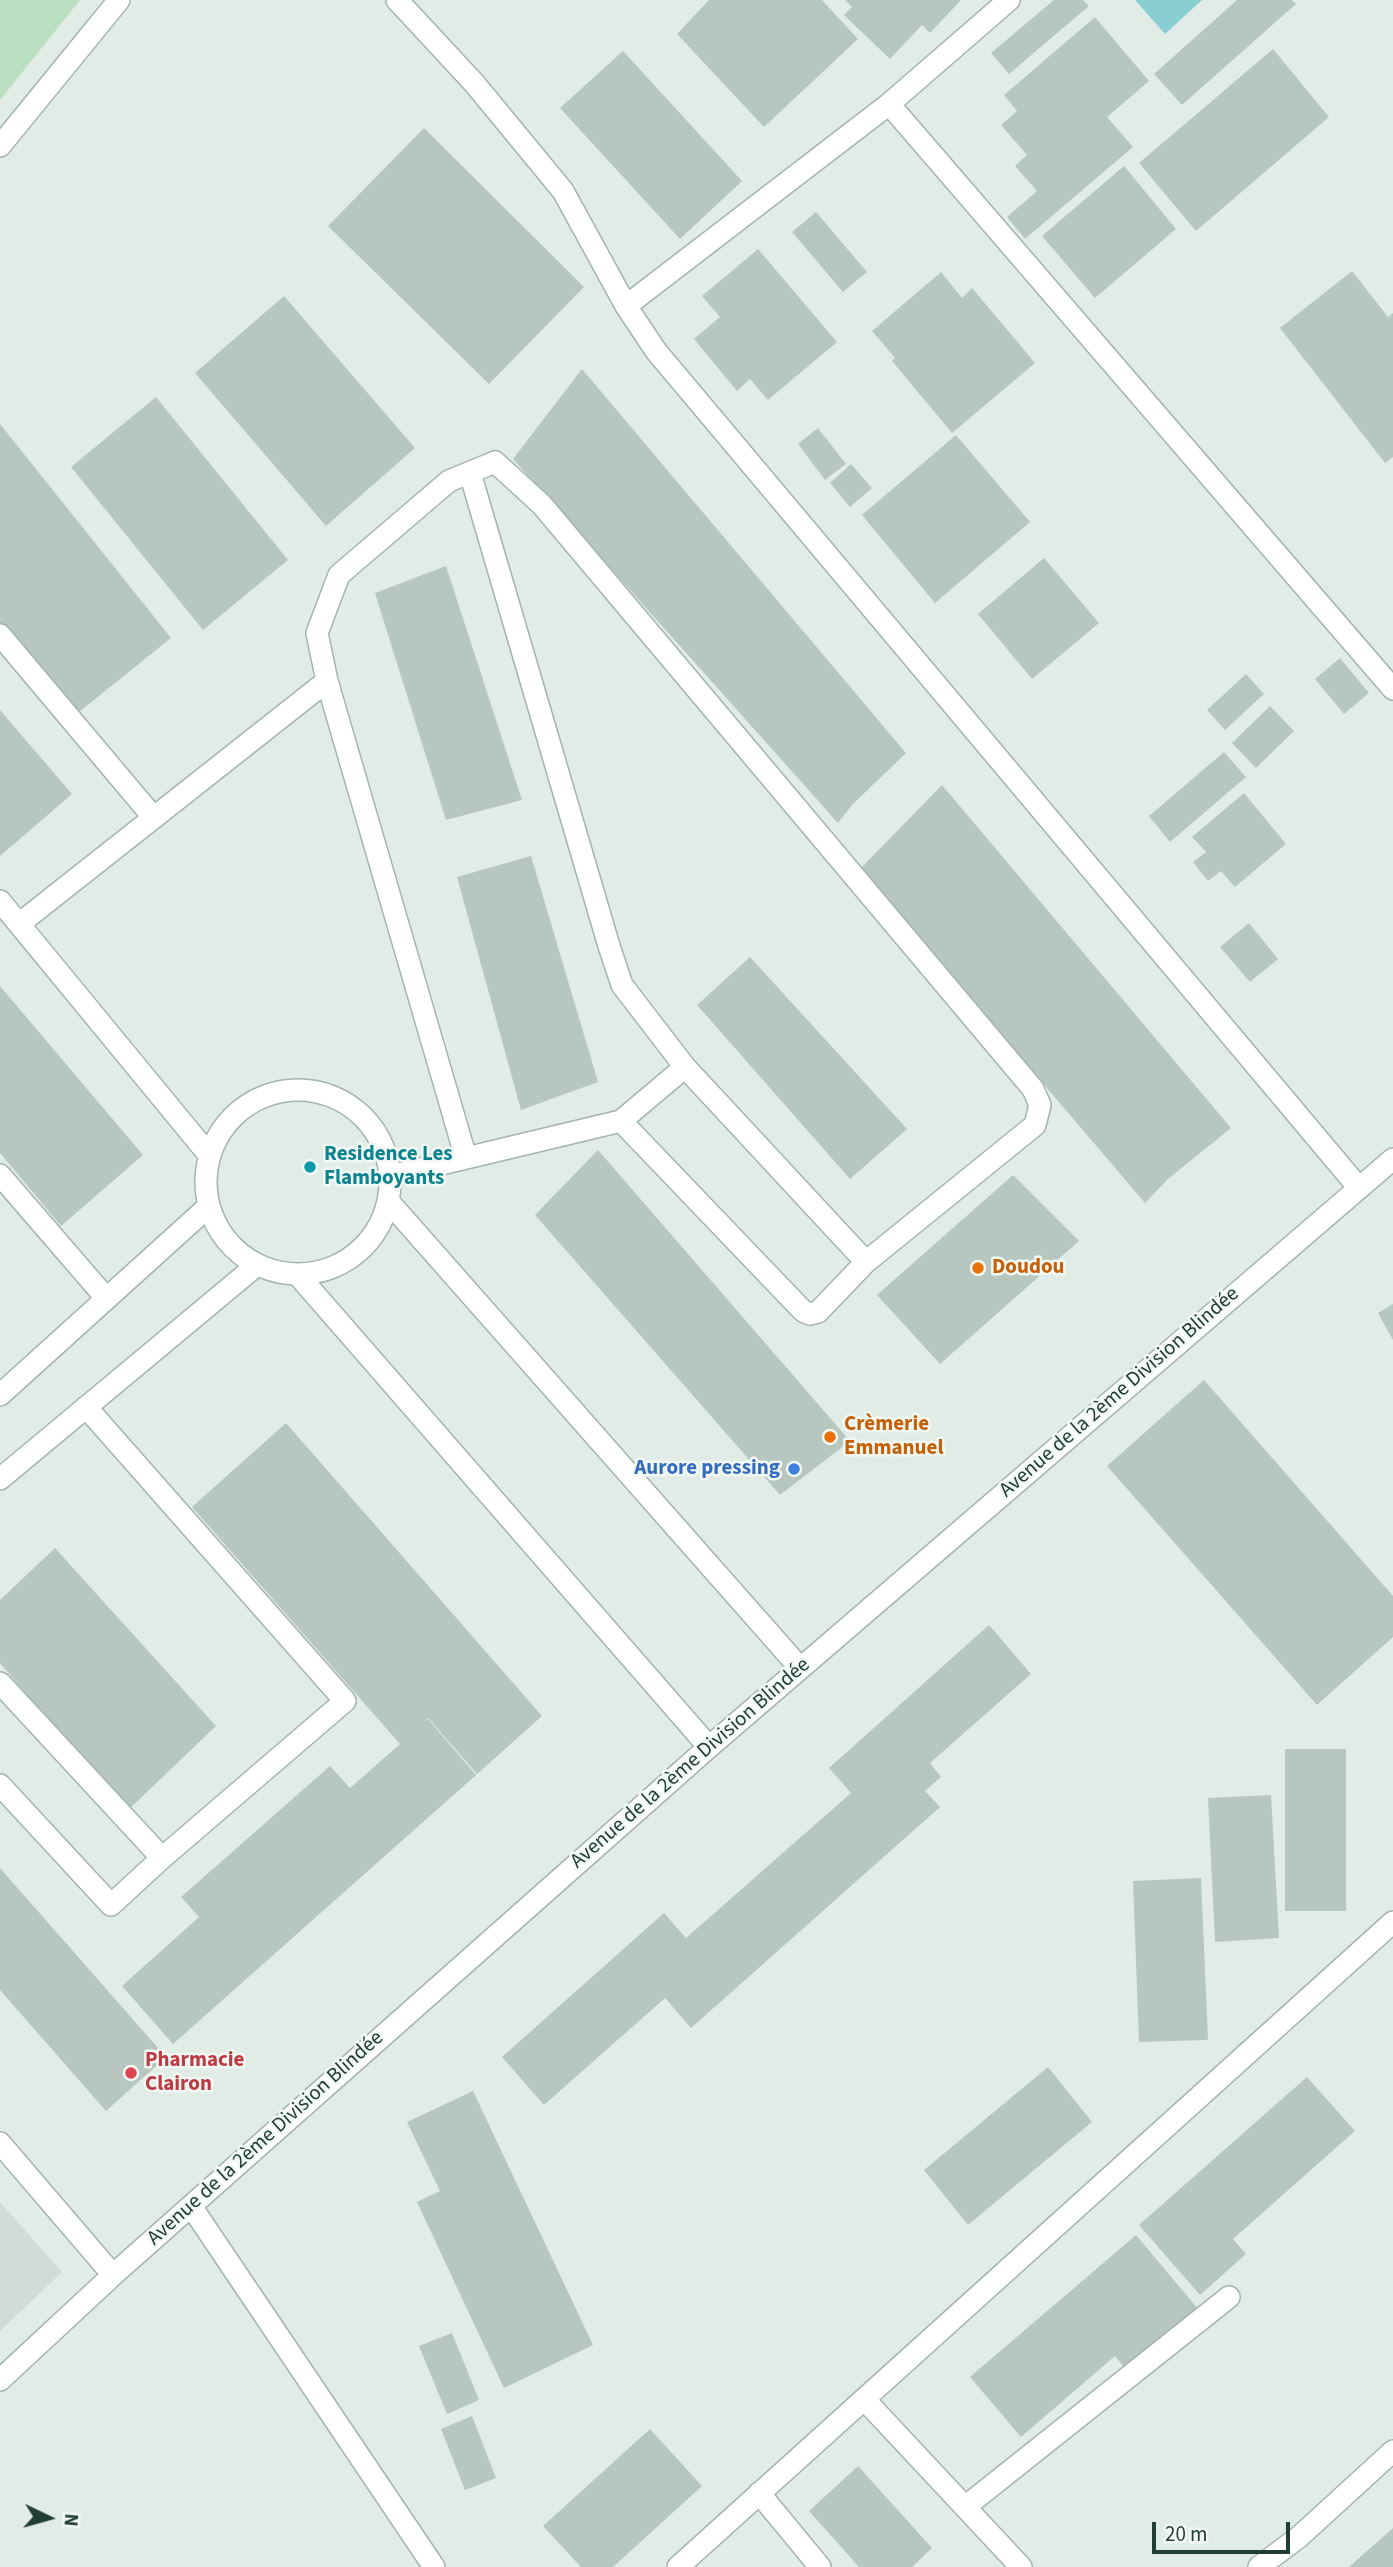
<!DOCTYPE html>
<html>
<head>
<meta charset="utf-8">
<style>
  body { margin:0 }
  #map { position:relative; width:1393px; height:2567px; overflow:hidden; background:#e1ece6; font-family:"Source Sans 3",sans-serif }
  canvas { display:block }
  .north { position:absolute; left:14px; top:2483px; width:70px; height:70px; -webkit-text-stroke:5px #f2f9f5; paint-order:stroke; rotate:95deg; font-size:19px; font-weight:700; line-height:28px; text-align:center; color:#213e33 }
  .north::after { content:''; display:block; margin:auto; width:24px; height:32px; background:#213e33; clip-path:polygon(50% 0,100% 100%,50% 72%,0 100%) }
  .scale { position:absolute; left:1152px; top:2522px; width:138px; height:32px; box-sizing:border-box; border:4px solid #213e33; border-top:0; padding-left:9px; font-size:21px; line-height:24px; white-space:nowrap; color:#213e33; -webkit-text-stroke:5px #f2f9f5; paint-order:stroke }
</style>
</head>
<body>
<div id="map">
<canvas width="1393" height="2567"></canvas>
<div class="north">N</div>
<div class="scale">20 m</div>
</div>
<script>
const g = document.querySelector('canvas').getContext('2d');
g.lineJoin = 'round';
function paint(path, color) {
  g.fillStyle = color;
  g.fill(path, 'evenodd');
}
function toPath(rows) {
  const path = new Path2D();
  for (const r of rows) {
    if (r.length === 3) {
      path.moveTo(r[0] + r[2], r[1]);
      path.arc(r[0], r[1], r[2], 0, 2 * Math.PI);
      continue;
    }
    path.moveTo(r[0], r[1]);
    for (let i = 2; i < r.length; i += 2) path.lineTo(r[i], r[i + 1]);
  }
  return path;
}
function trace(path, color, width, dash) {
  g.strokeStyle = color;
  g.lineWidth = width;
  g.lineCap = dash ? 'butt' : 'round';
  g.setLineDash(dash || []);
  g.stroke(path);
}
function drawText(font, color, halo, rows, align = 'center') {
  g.font = font + ' "Source Sans 3",sans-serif';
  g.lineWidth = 5;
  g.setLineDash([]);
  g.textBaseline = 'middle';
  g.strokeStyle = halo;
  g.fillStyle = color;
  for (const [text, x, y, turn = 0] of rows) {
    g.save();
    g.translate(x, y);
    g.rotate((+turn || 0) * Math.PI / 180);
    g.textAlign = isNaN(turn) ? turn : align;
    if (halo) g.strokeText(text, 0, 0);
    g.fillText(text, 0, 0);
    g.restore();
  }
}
const built = toPath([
  [0,2202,62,2272,0,2331]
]);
const green = toPath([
  [0,0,80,0,0,100]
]);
const water = toPath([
  [1135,0,1202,0,1165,34]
]);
const building = toPath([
  [709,0,822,0,858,39,764,127,677,34],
  [845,0,961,0,930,33,922,25,890,59,844,15,852,7],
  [1054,0,1083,0,1089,6,1009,74,991,53],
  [1237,0,1292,0,1296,4,1182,105,1154,74],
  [1095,17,1149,81,1107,117,1133,147,1025,239,1007,217,1037,191,1015,166,1027,155,1001,125,1017,111,1004,95],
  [1273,49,1329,117,1196,231,1139,163],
  [623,51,742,181,680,239,560,108],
  [424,128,584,287,489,384,328,226],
  [1124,166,1176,229,1095,298,1042,236],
  [816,212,867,272,843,292,792,232],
  [758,249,837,342,768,400,750,379,737,391,694,339,720,317,702,296],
  [1352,271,1388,317,1393,313,1393,457,1385,463,1280,328],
  [941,272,962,298,972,288,1035,363,952,433,892,361,895,358,872,331],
  [284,296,415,448,326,526,195,373],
  [582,369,906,753,852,805,838,823,513,459],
  [156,397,288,560,203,630,71,467],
  [0,424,171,638,74,716,0,624],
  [818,428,846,464,825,480,798,444],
  [956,435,1030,522,935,603,862,515],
  [851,464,872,488,850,507,830,483],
  [1044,558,1099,623,1032,679,978,614],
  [446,566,522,800,446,820,375,593],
  [1340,658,1369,693,1344,714,1315,679],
  [1246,674,1264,694,1225,730,1207,710],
  [1270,706,1294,731,1256,768,1232,743],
  [0,710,72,794,0,856],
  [1224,752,1246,777,1170,842,1149,816],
  [942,785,1231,1128,1168,1179,1145,1203,860,869],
  [1244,793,1286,844,1235,887,1221,871,1208,881,1193,862,1206,852,1192,837],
  [531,856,598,1082,521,1110,457,877],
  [1249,923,1278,959,1250,982,1220,947],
  [750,957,907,1129,850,1179,697,1005],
  [0,986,143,1155,61,1226,0,1153],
  [598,1150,850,1441,780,1495,535,1215],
  [1013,1175,1079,1241,940,1364,877,1295],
  [1393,1304,1393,1340,1378,1313],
  [1204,1380,1393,1596,1393,1637,1317,1705,1107,1466],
  [286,1423,542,1716,477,1774,428,1718,422,1723,428,1719,476,1775,173,2044,122,1986,199,1917,181,1897,330,1766,350,1788,400,1744,192,1507],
  [55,1548,216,1726,125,1813,0,1663,0,1600],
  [989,1625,1031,1674,930,1763,941,1777,925,1791,940,1807,691,2028,665,1998,544,2105,502,2057,664,1913,686,1938,851,1793,829,1768],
  [1285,1749,1346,1749,1346,1911,1285,1911],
  [1271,1795,1279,1938,1215,1942,1208,1798],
  [0,1868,166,2057,106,2111,0,1990],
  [1201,1878,1208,2040,1139,2042,1133,1881],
  [1048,2067,1092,2122,968,2225,924,2170],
  [1307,2077,1355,2131,1233,2239,1246,2254,1200,2295,1139,2225],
  [473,2091,593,2345,504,2388,417,2202,440,2191,407,2122],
  [1136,2235,1199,2310,1128,2372,1115,2356,1021,2437,970,2377],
  [452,2333,479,2400,447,2414,419,2346],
  [472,2416,496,2478,465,2490,441,2429],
  [650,2429,702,2486,613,2567,581,2567,543,2526],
  [858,2466,932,2548,912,2567,859,2567,809,2511],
  [1393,2528,1393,2567,1349,2567]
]);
const minor = toPath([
  [397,0,474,83,563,191,626,306,656,351,1359,1188],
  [889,104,1393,689],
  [0,146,119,0],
  [626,306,889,104,1009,0],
  [470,473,609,946,622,985,685,1067],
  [0,635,154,818],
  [0,901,209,1155],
  [19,924,327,681],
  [298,1182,92],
  [466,1158,327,681,317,633,339,575,449,481,495,462,542,505,1033,1089,1040,1105,1035,1125,866,1262,818,1312,810,1314,803,1311,621,1121],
  [0,1175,106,1298],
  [391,1176,621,1121,685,1067,866,1262],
  [389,1202,800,1668],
  [298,1275,709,1747],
  [0,1395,209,1206],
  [0,1479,257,1265],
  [0,1683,162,1858,345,1701,86,1407],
  [0,1785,111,1905,162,1858],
  [0,2143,113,2275],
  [191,2206,434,2567],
  [0,2380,113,2275,709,1747,1393,1159],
  [864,2399,1021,2567],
  [759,2493,820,2567],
  [965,2507,1229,2297],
  [678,2567,1393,1922],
  [1259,2567,1299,2537,1393,2451]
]);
const markers = [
  [310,1167,7,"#0f9aa8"],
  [978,1268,7,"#e8710a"],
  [830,1437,7,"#e8710a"],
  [794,1469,7,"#3f7fe0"],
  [131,2073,7,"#e0444e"]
];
const cultureNames = [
  ["Residence Les",324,1155],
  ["Flamboyants",324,1179]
];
const foodNames = [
  ["Doudou",992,1268],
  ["Crèmerie",844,1425],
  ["Emmanuel",844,1449]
];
const streetNames = [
  ["Avenue de la 2ème Division Blindée",1120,1393,-41],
  ["Avenue de la 2ème Division Blindée",691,1764,-41],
  ["Avenue de la 2ème Division Blindée",266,2139,-42]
];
const shopNames = [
  ["Aurore pressing",780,1469]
];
const healthNames = [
  ["Pharmacie",145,2061],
  ["Clairon",145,2085]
];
paint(built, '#d0dcd5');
paint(green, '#badec0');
paint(water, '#88ced3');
paint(building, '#b7c7bf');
trace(minor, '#a4b4ad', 24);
trace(minor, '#fff', 21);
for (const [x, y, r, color] of markers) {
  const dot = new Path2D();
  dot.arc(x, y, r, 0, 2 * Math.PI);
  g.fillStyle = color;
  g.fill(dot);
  trace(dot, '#f2f9f5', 2.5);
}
drawText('bold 21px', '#0d838f', '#f2f9f5', cultureNames, 'left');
drawText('bold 21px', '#c56008', '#f2f9f5', foodNames, 'left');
drawText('21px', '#213e33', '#f2f9f5', streetNames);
drawText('bold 21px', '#366cbe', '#f2f9f5', shopNames, 'right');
drawText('bold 21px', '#be3a42', '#f2f9f5', healthNames, 'left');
</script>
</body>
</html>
